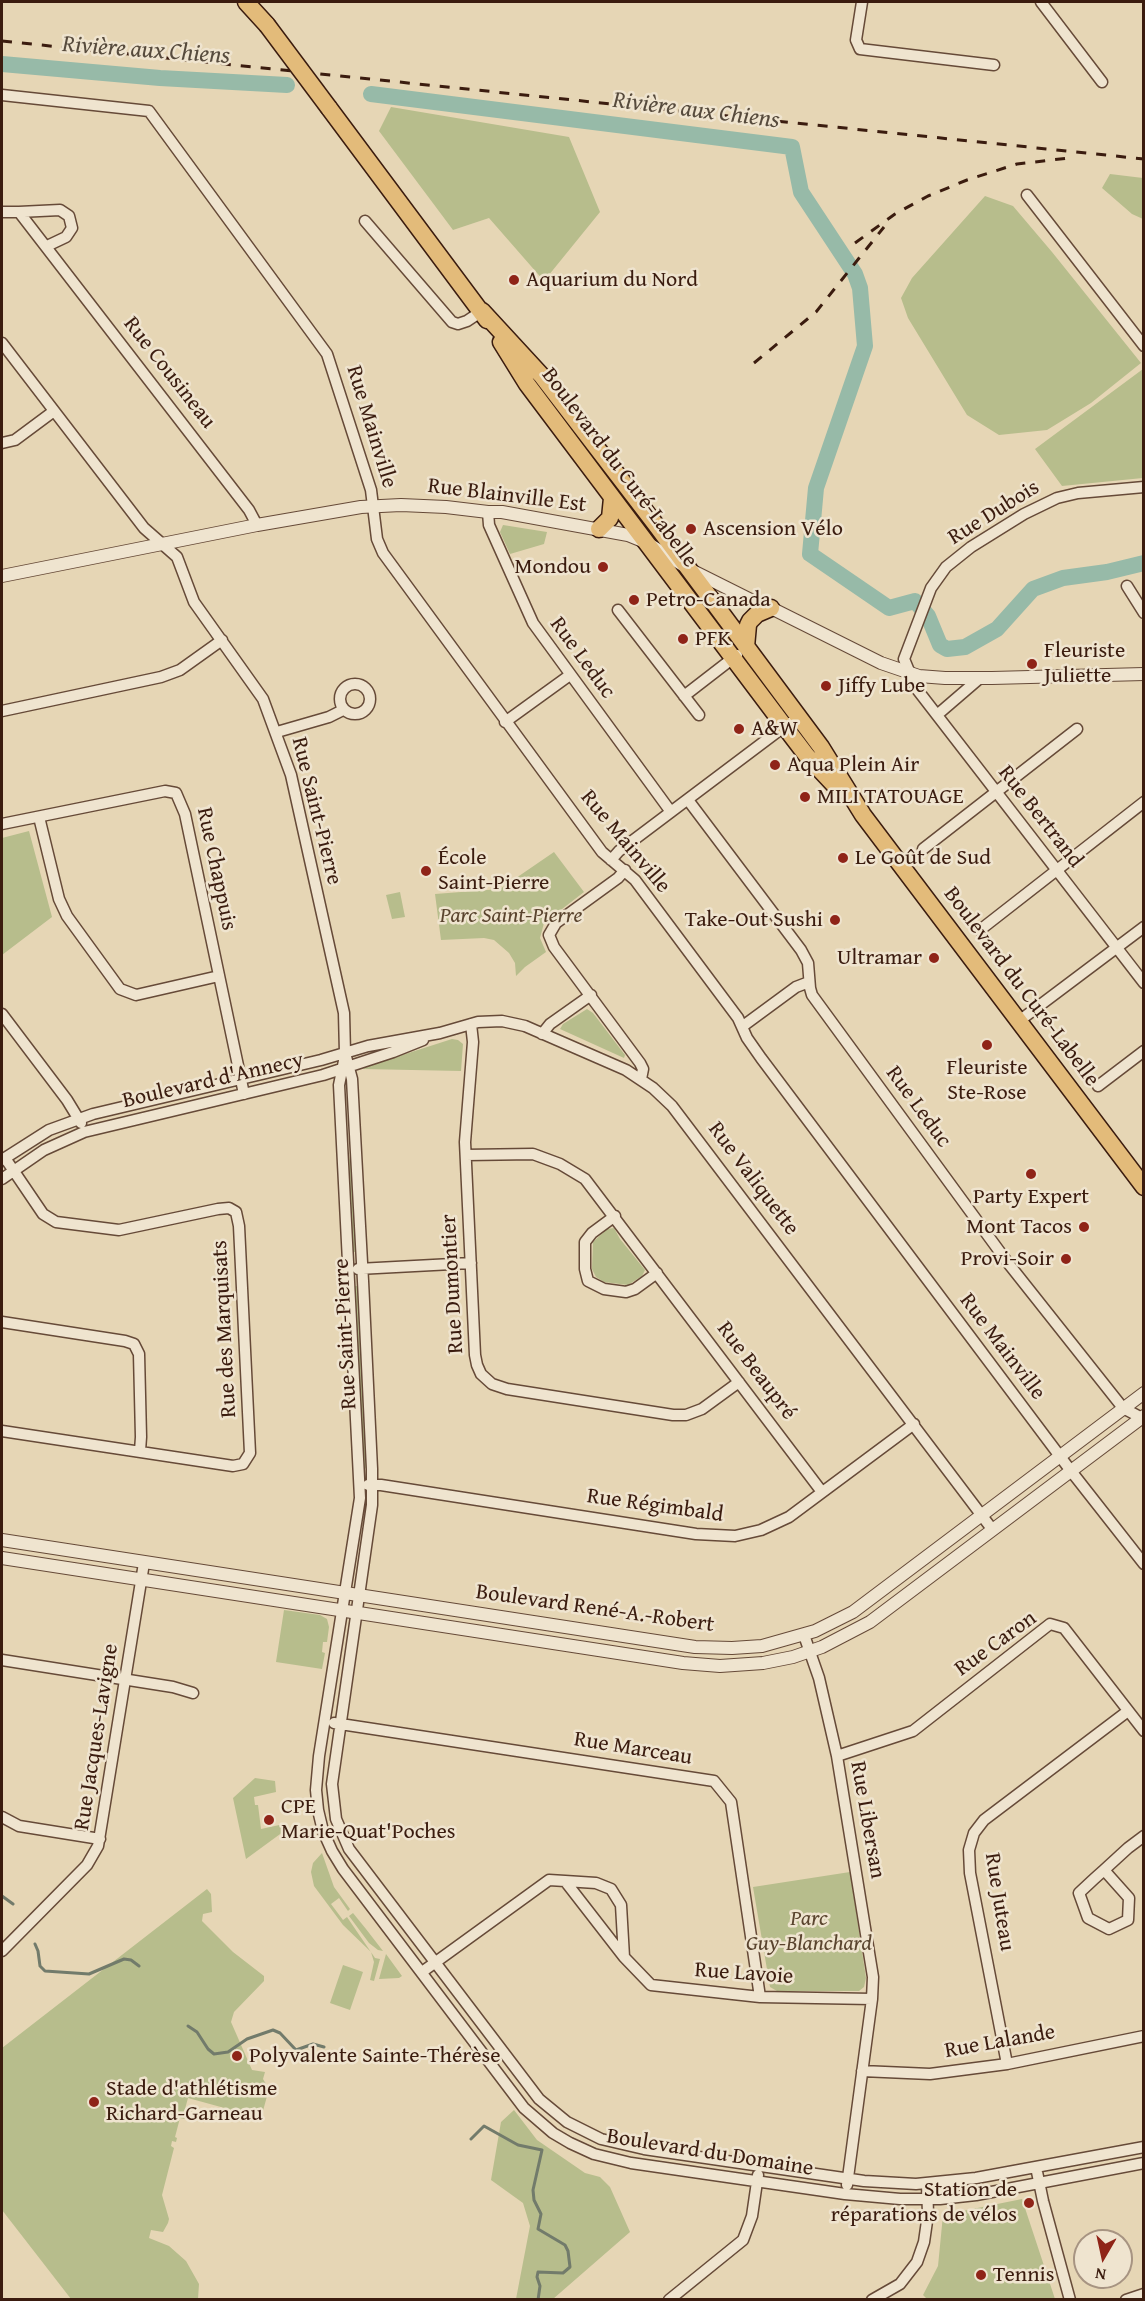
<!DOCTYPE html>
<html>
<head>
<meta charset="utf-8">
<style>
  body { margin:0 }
  #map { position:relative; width:1145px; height:2301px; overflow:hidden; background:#e6d6b5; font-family:"Gentium Book Plus",serif }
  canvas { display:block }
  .frame { position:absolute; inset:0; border:3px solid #3b1c0f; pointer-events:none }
  .north { position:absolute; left:1073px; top:2229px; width:60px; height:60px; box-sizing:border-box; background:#efe4cf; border:2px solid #a79482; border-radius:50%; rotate:189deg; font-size:16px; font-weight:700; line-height:24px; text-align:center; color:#3b1c0f }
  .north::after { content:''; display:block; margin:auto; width:21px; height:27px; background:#8f2418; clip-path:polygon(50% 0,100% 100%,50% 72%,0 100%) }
</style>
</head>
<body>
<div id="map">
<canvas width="1145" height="2301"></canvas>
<div class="frame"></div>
<div class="north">N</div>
</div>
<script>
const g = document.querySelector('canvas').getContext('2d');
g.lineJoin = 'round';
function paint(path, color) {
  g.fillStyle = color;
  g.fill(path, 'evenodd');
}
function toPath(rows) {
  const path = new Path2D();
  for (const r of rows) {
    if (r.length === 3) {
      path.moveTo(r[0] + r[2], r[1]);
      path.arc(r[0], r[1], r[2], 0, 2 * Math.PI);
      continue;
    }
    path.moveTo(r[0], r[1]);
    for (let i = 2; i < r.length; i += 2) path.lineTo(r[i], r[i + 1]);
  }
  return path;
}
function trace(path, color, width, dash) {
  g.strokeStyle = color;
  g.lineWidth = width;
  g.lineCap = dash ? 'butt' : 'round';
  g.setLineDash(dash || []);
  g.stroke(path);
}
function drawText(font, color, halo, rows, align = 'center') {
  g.font = font + ' "Gentium Book Plus",serif';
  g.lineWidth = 5;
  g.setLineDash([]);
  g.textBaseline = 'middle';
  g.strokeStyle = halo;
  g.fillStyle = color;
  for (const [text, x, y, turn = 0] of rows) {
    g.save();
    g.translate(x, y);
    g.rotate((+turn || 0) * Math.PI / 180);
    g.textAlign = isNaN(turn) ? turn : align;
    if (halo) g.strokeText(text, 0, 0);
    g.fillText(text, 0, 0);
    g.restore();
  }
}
const green = toPath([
  [391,107,569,137,600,212,544,281,489,218,453,230,379,131],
  [1110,174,1143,178,1143,219,1132,214,1102,188],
  [985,196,1013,206,1052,252,1141,363,1091,403,1047,430,999,435,967,415,908,318,901,298,912,278],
  [1143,369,1143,478,1062,486,1035,449],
  [503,525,547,532,544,544,510,554,500,532],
  [29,831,52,917,2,955,2,838],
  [554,852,584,892,544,923,540,938,546,952,525,967,516,976,515,963,509,953,494,940,484,938,441,940,435,894,500,889],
  [400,892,405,917,392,919,386,895],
  [587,1009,593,1013,625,1055,624,1058,560,1029,563,1024],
  [452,1039,458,1040,463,1044,461,1071,363,1069,365,1067],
  [347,1148,352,1169,357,1252,351,1252],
  [614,1228,620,1239,645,1270,642,1276,628,1285,604,1282,596,1277,592,1269,593,1242,607,1229],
  [353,1286,358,1286,367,1468,362,1469],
  [284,1610,320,1615,327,1619,329,1627,327,1642,323,1642,322,1652,325,1653,322,1669,276,1662],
  [255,1778,275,1781,276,1792,254,1797,255,1805,258,1805,261,1829,284,1824,287,1829,246,1859,233,1798],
  [322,1853,334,1887,350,1909,348,1911,339,1898,331,1904,343,1920,347,1917,375,1958,380,1959,374,1981,370,1980,374,1962,371,1952,343,1925,314,1886,311,1872,313,1863],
  [850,1872,866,1978,864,1987,859,1991,777,1991,770,1987,753,1887],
  [207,1889,211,1894,212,1912,203,1914,202,1921,233,1952,264,1976,264,1981,234,2012,231,2022,252,2070,265,2072,263,2079,269,2089,261,2118,188,2098,185,2109,193,2112,192,2116,190,2120,180,2118,175,2137,177,2138,176,2142,172,2141,171,2146,174,2148,162,2195,169,2219,168,2223,163,2232,151,2230,149,2238,169,2246,186,2261,199,2284,198,2299,71,2299,2,2210,2,2048],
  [353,1913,366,1929,383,1951,378,1950,369,1943,349,1916],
  [386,1954,402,1976,399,1978,379,1979],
  [343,1965,363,1972,350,2010,330,2003],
  [514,2110,537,2140,585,2173,600,2177,610,2187,630,2232,553,2299,516,2299,530,2226,523,2203,491,2180,501,2122],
  [1022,2199,1055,2299,927,2299,923,2295,938,2266,943,2215]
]);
const stream = toPath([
  [2,1896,13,1904],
  [35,1944,38,1951,40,1966,45,1971,89,1974,124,1959,131,1960,139,1966],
  [188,2026,197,2032,208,2049,214,2054,228,2052,247,2039,273,2030,280,2033,296,2050,313,2044,324,2047],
  [471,2139,484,2126,518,2145,542,2150,533,2190,534,2200,541,2214,538,2229,565,2245,568,2251,570,2267,563,2273,538,2272,537,2277,540,2286,538,2300]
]);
const river = toPath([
  [2,64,160,78,287,85],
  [371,94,792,147,801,192,855,274,860,288,865,346,816,488,810,554,889,608,915,601,928,616,940,645,947,649,965,647,997,629,1033,589,1063,578,1107,572,1144,563]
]);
const minor = toPath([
  [862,2,856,40,860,49,994,65],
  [1041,2,1102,82],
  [2,95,149,111,327,354,371,490,377,539,383,553,602,852,635,880,738,1018,747,1038,761,1058,1071,1471,1144,1564],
  [1027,195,1144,346],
  [2,212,19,212,249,510,257,525],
  [19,212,60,210,69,216,72,228,66,237,47,246],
  [365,221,452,322,458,324,467,321,482,311],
  [2,343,144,528,177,557,194,602,263,699,291,775,344,1013,345,1053,352,1079,363,1281,372,1469,372,1505,332,1784,336,1819,349,1849,539,2099,567,2122,601,2139,644,2149,864,2181,916,2184,976,2178,1144,2147],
  [2,443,15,440,54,411],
  [1144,487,1078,493,1057,498,1024,514,971,547,946,567,931,588,904,659,916,688,1144,983],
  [488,512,489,525,533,623,671,812],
  [1127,586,1144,613],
  [618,610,699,715],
  [355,699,15],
  [684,696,737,655],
  [2,711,161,677,180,670,222,640],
  [937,715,980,678],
  [505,722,570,675],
  [277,732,329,717,343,710],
  [688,800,801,950,808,963,810,988,812,995,1008,1263,1123,1408,1144,1419],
  [39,817,59,899,67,916,120,989,136,995,219,976],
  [2,824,165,791,176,793,185,814,244,1094],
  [923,849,1077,729],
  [611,860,619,851,789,723],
  [625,870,618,878,556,923,549,935,554,947,640,1063,643,1069,641,1079],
  [980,930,1144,802],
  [2,1014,67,1100,81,1123],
  [1019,1021,1144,927],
  [471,1024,473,1042,465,1142,475,1355,477,1365,481,1374,492,1384,507,1389,673,1415,686,1415,702,1409,739,1382],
  [743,1026,796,987,809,982],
  [542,1034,550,1024,591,995],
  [345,1056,339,1085,360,1498,319,1756,316,1790,318,1810,323,1831,332,1851,343,1869,524,2108,553,2133,570,2143,594,2154,631,2163,845,2194,900,2199,940,2199,976,2195,1144,2163],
  [1098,1086,1144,1051],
  [466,1155,533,1154,560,1164,585,1179,822,1492],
  [2,1160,49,1130,93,1114,321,1060,368,1046,440,1033,478,1022,502,1021,525,1026,626,1070,653,1088,672,1106,992,1529],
  [2,1179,44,1150,84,1132,323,1075,393,1052,423,1040],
  [615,1216,592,1233,585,1242,585,1269,588,1281,604,1289,626,1292,635,1289,657,1273],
  [358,1269,471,1263],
  [2,1322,125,1341,134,1344,139,1354,141,1437,140,1451],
  [2,1431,233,1466,243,1464,250,1453,239,1226,236,1212,229,1208,218,1209,119,1230,56,1222,43,1214,5,1158],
  [368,1485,381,1485,696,1534,735,1536,761,1530,789,1517,914,1424],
  [804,1635,819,1678,837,1756,873,1977,872,1999,847,2185],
  [2,1660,173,1687,193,1693],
  [334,1723,714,1781,731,1802,760,1997],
  [837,1756,913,1731,1050,1624,1064,1628,1144,1731],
  [2,1817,19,1826,100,1839],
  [1104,1870,1129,1898,1128,1920,1109,1929,1088,1918,1079,1893,1094,1879,1104,1870,1128,1848,1144,1836],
  [565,1881,596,1883,611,1889,621,1905,624,1957],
  [2,1951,87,1865,98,1846,144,1563],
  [422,1972,549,1880,565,1881,624,1957,651,1985,760,1997,872,1999],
  [1007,2064,970,1873,969,1850,974,1833,984,1820,1128,1711],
  [862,2071,930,2074,1007,2064,1144,2036],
  [1036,2167,1043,2201,1070,2300],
  [669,2300,743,2240,752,2216,758,2175],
  [872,2300,900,2284,917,2262,924,2242,928,2214,927,2184],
  [1126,2300,1144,2294]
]);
const tertiary = toPath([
  [2,576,257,525,361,507,401,505,446,507,488,512,502,512,628,535,645,542,693,571,753,601,771,608,881,663,919,676,945,678,992,678,1144,674],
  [2,1540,695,1647,732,1648,762,1646,815,1631,853,1612,1144,1393],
  [2,1558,683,1663,720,1666,763,1663,793,1657,822,1647,870,1622,1144,1416]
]);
const primary = toPath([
  [246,2,267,25],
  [329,108,487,320],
  [482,311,541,375,656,525,821,747,863,815,1144,1187],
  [501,342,527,384,791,735,807,756,839,790],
  [599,529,610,518,612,498],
  [746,647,748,625,750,621,757,614,771,608]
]);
const rail = toPath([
  [2,41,1144,159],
  [855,243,895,214,928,196,967,180,1017,164,1069,158],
  [754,363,816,312,884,227]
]);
const primaryBridge = toPath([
  [267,25,329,108]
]);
const markers = [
  [514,280,6,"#8f2418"],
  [691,529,6,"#8f2418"],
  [603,567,6,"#8f2418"],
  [634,600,6,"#8f2418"],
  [683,639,6,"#8f2418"],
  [1032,664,6,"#8f2418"],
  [826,686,6,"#8f2418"],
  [739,729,6,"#8f2418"],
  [775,765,6,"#8f2418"],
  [805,797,6,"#8f2418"],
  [843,858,6,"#8f2418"],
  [426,871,6,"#8f2418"],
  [835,920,6,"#8f2418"],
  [934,958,6,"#8f2418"],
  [987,1045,6,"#8f2418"],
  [1031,1174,6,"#8f2418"],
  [1084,1227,6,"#8f2418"],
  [1066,1259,6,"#8f2418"],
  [269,1820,6,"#8f2418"],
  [237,2056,6,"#8f2418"],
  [94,2102,6,"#8f2418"],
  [1029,2203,6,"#8f2418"],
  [981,2275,6,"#8f2418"]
];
const poiNames = [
  ["Aquarium du Nord",526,280],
  ["Ascension Vélo",703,529],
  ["Mondou",591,567,"right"],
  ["Petro-Canada",646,600],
  ["PFK",695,639],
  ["Fleuriste",1044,651],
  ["Juliette",1044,676],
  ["Jiffy Lube",838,686],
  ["A&W",751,729],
  ["Aqua Plein Air",787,765],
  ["MILI TATOUAGE",817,797],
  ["École",438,858],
  ["Saint-Pierre",438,883],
  ["Le Goût de Sud",855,858],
  ["Take-Out Sushi",823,920,"right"],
  ["Ultramar",922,958,"right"],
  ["Fleuriste",987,1068,"center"],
  ["Ste-Rose",987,1093,"center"],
  ["Party Expert",1031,1197,"center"],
  ["Mont Tacos",1072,1227,"right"],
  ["Provi-Soir",1054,1259,"right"],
  ["CPE",281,1807],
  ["Marie-Quat'Poches",281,1832],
  ["Polyvalente Sainte-Thérèse",249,2056],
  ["Stade d'athlétisme",106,2089],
  ["Richard-Garneau",106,2114],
  ["Station de",1017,2190,"right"],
  ["réparations de vélos",1017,2215,"right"],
  ["Tennis",993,2275]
];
const streetNames = [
  ["Rue Cousineau",169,373,52],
  ["Rue Mainville",371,427,73],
  ["Boulevard du Curé-Labelle",619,468,53],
  ["Rue Blainville Est",507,496,7],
  ["Rue Dubois",994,513,-32],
  ["Rue Leduc",582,658,54],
  ["Rue Saint-Pierre",316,811,76],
  ["Rue Bertrand",1040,817,52],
  ["Rue Mainville",625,842,50],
  ["Rue Chappuis",216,869,78],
  ["Boulevard du Curé-Labelle",1021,987,53],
  ["Boulevard d'Annecy",213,1081,-13],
  ["Rue Leduc",918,1107,54],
  ["Rue Valiquette",753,1179,53],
  ["Rue Dumontier",453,1284,-93],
  ["Rue des Marquisats",225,1329,-93],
  ["Rue Saint-Pierre",346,1334,-93],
  ["Rue Mainville",1002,1347,53],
  ["Rue Beaupré",756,1371,53],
  ["Rue Régimbald",655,1506,8],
  ["Boulevard René-A.-Robert",595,1609,8],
  ["Rue Caron",996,1644,-36],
  ["Rue Jacques-Lavigne",97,1737,-81],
  ["Rue Marceau",633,1749,9],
  ["Rue Libersan",867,1820,80],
  ["Rue Juteau",999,1902,81],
  ["Rue Lavoie",744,1974,4],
  ["Rue Lalande",1000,2042,-10],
  ["Boulevard du Domaine",710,2153,9]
];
const parkNames = [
  ["Parc Saint-Pierre",511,916],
  ["Parc",809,1919],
  ["Guy-Blanchard",809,1944]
];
const waterNames = [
  ["Rivière aux Chiens",146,51,4],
  ["Rivière aux Chiens",696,111,7]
];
paint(green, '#b7bd8c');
trace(stream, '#727b6b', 3);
trace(river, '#97baa8', 16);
trace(minor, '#664a38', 13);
trace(tertiary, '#664a38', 14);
trace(primary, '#3b1c0f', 19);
trace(minor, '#efe4cf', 10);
trace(tertiary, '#efe4cf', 12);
trace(primary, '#e3bb7a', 16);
trace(rail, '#3b1c0f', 3, [10, 10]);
trace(primaryBridge, '#3b1c0f', 19, []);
trace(primaryBridge, '#e3bb7a', 16);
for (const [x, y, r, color] of markers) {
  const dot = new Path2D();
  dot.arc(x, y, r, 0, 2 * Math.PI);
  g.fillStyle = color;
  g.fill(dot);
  trace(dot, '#efe4cf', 2);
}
drawText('22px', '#3b1c0f', '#efe4cf', poiNames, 'left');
drawText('22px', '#3b1c0f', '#efe4cf', streetNames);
drawText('italic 22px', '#5a442e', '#efe4cf', parkNames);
drawText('italic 24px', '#574b3d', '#efe4cf', waterNames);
</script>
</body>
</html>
